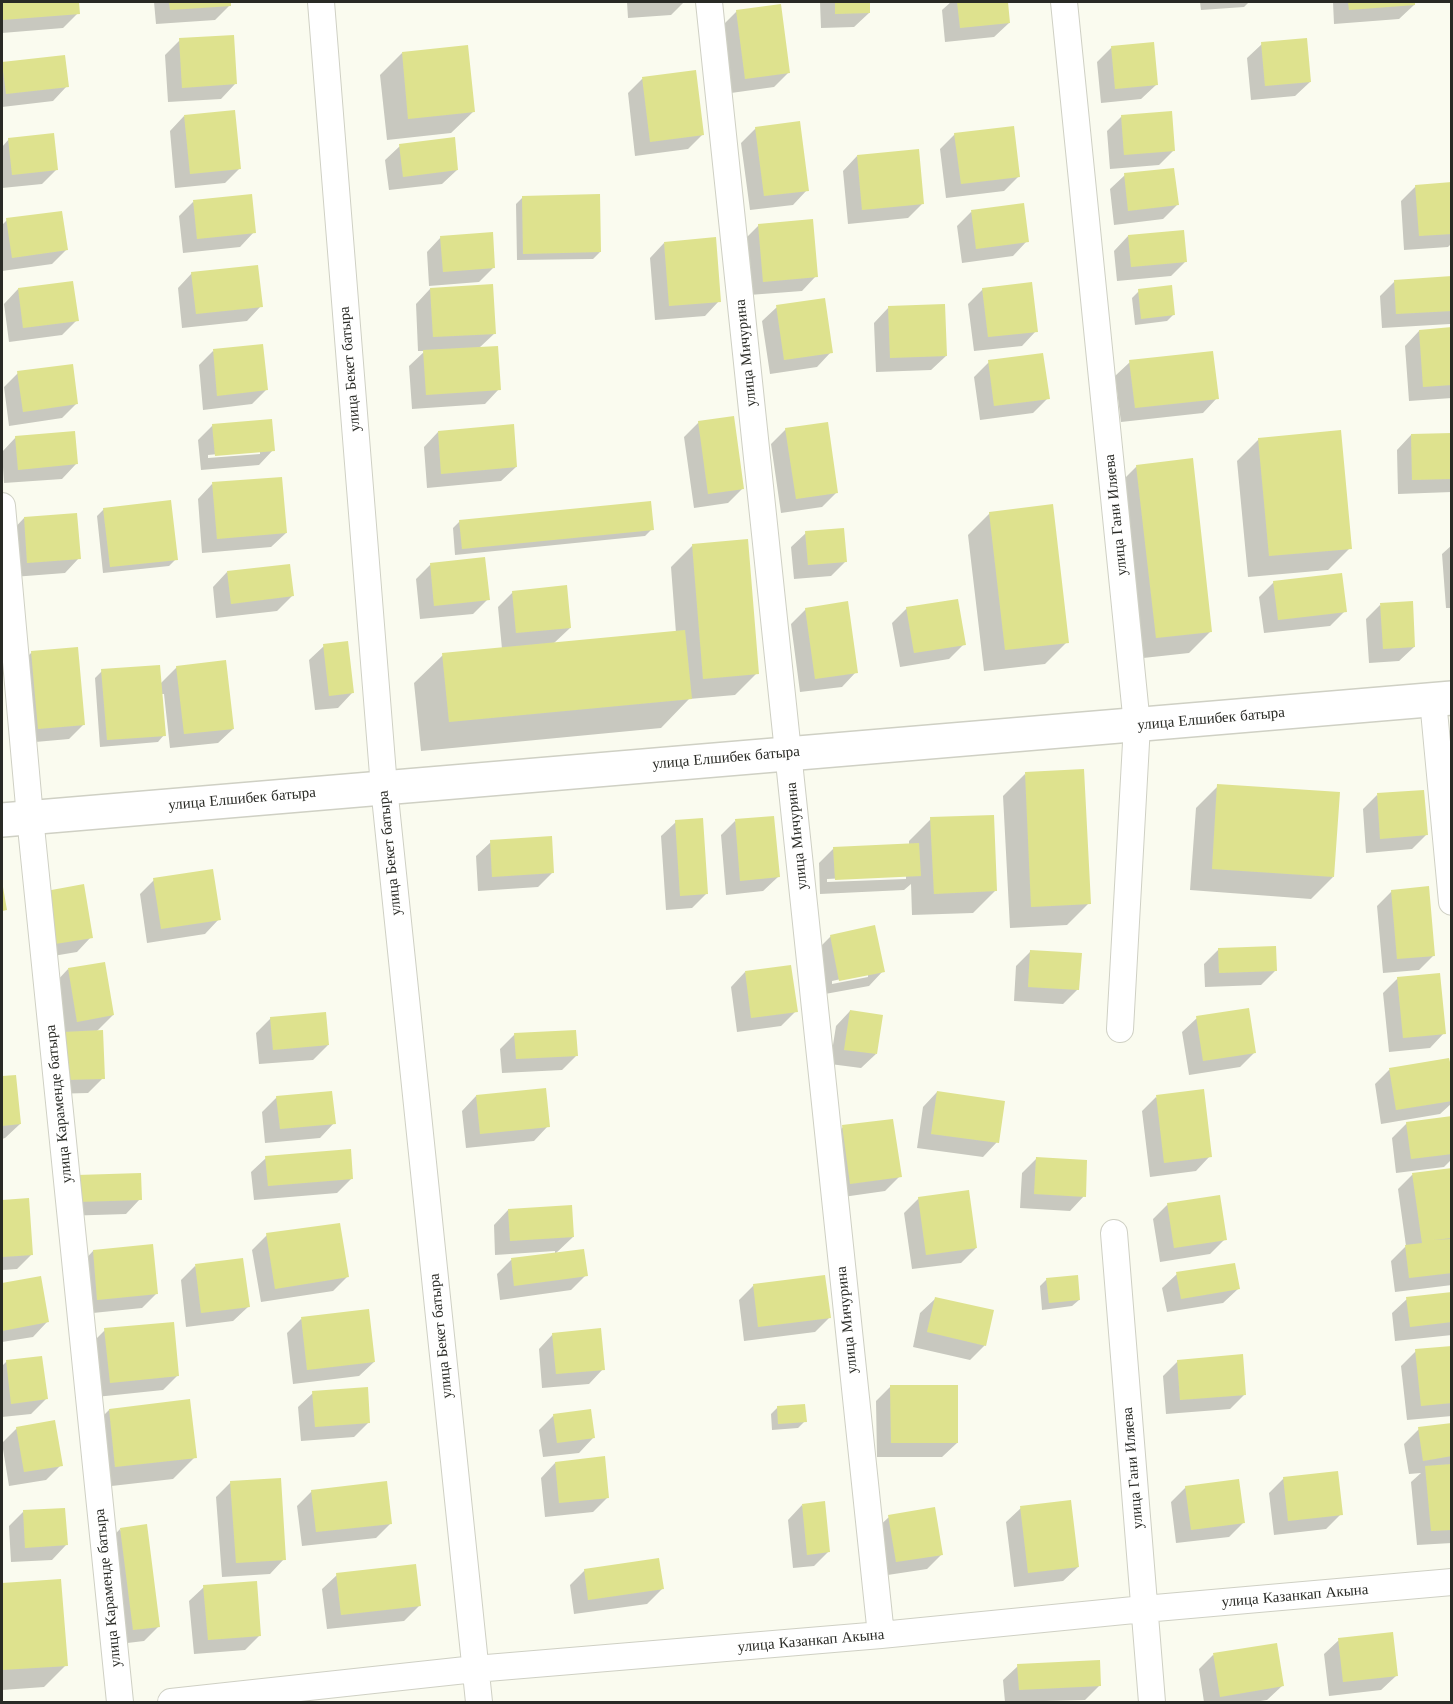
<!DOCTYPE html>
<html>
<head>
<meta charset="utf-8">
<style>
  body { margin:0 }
  #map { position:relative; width:1453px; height:1704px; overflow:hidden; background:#fafbef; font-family:"Libre Baskerville",serif }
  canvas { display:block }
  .frame { position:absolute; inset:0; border:3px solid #292a25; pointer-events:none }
</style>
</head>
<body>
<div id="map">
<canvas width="1453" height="1704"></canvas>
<div class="frame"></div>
</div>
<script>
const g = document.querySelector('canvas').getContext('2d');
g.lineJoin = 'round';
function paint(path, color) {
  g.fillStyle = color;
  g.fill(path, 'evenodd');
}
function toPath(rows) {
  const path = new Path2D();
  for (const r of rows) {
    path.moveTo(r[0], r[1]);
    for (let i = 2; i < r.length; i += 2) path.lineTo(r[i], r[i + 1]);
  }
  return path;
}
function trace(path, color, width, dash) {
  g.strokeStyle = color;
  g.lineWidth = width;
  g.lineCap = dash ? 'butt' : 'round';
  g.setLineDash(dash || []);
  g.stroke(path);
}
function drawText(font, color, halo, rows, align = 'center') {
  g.font = font + ' "Libre Baskerville",serif';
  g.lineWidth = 6;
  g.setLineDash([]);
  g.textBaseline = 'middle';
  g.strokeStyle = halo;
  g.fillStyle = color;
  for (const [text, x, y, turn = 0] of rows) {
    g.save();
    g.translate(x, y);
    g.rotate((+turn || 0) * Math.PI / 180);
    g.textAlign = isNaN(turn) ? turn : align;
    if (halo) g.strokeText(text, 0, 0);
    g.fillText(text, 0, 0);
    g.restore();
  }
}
const shadow = toPath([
  [2,2,77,2,78,13,63,28,2,33],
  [154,2,230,2,230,5,215,20,156,24],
  [627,2,684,2,671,15,628,18],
  [820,2,868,2,869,13,854,27,821,28],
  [951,2,1007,2,1009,23,994,37,945,42,942,10],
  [1200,2,1249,2,1244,7,1201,10],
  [1333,2,1413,2,1414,5,1399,19,1334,24],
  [737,11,788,73,774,87,731,93,722,26],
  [180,40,235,84,221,99,168,102,165,55],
  [1262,44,1310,82,1295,96,1251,100,1247,58],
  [1112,47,1156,85,1141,99,1101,103,1097,62],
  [402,53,474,111,451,133,387,140,380,75],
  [3,64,67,86,53,101,2,107],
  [694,72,703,134,688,149,635,156,628,93,642,79],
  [184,116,240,168,225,183,175,188,170,131],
  [1122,116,1174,150,1159,165,1110,169,1107,131],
  [756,128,807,190,793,205,750,210,741,143],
  [955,134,1019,176,1004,191,946,198,940,149],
  [9,139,57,169,42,184,2,188,2,147],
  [400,146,457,170,442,184,389,190,385,160],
  [857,156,922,204,908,218,848,224,843,171],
  [1125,175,1177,205,1163,219,1114,225,1110,189],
  [1452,183,1452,243,1448,247,1404,250,1401,201,1416,186],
  [523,197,600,252,593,259,517,260,516,204],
  [193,202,254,232,240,247,183,253,179,216],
  [971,212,1027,241,1013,256,962,263,957,226],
  [7,220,67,249,52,264,2,271,2,225],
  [759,225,816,276,802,291,749,295,744,240],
  [1128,236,1185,262,1171,276,1117,281,1114,251],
  [441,237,494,267,479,282,429,286,427,252],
  [664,243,719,301,705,316,655,320,650,258],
  [192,273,261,306,247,321,182,328,178,288],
  [1452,278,1452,322,1450,324,1382,328,1380,296,1395,281],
  [18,289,77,320,62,335,9,342,4,304],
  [430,289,495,333,479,348,499,389,485,404,412,409,409,366,425,351,418,351,416,304],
  [983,289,1036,331,1022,346,974,351,968,304],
  [1139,291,1174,314,1167,321,1135,325,1132,298],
  [777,307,831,352,817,367,770,374,762,321],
  [888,308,946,356,931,370,876,372,874,323],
  [1452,329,1452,398,1409,401,1405,346,1419,331],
  [213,351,266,390,252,404,203,410,199,365],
  [989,362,1048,398,1033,413,980,420,974,377],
  [1130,362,1217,398,1203,413,1121,422,1115,376],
  [18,373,77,403,62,418,9,426,4,387],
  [699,422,743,488,728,503,694,508,684,437],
  [213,425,273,450,259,465,201,470,198,440],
  [260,450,260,454,208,458,208,455],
  [786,429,836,493,822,507,781,513,771,444],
  [438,432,516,467,501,481,427,488,424,447],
  [1452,434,1452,492,1398,494,1397,450,1411,435],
  [16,437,76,464,62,479,4,483,2,452],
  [1259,439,1350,548,1328,570,1248,577,1237,461],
  [1137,466,1211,631,1189,653,1134,659,1115,488],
  [212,484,286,533,271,547,202,553,198,499],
  [104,509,176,559,169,566,103,573,97,516],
  [990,513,1067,642,1045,664,984,671,968,535],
  [24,518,79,558,65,573,13,577,10,533],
  [460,521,652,529,645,536,455,555,453,528],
  [806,533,846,561,831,576,794,579,791,547],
  [693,545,757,673,735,695,689,699,661,728,421,751,414,683,443,655,502,649,498,607,513,592,570,628,553,644,676,633,671,567],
  [1452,545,1452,608,1446,608,1442,554],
  [431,564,488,599,473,614,420,619,416,579],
  [227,572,292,596,277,611,216,618,213,587],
  [1274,582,1345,611,1330,626,1264,633,1259,597],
  [1380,605,1414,647,1399,661,1369,663,1366,619],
  [907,608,964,644,949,659,900,667,892,623],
  [806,609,856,672,842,687,800,692,791,624],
  [324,646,352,693,338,708,315,710,309,660],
  [32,652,84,724,69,739,24,743,17,667],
  [177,667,233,729,218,743,170,748,164,694,161,694,164,735,158,742,100,747,95,678,102,671,160,684],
  [1025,774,1089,903,1067,925,1010,928,1003,796],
  [1218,786,1333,877,1311,899,1190,890,1196,808],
  [1377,795,1426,835,1412,849,1366,853,1363,809],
  [931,819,995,891,973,913,912,915,911,884,904,890,820,894,819,863,834,848,909,845,909,841],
  [906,875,906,879,827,882,827,879],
  [735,821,778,877,763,891,726,895,721,835],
  [676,822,707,893,692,908,666,910,661,836],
  [491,842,552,873,538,887,478,891,476,856],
  [154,880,219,919,205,934,147,943,140,894],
  [1392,891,1433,956,1419,970,1383,973,1377,906],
  [32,907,91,937,77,952,41,958],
  [831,936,883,971,869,986,825,994,816,951],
  [868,973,868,977,832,984,832,981],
  [1219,949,1275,971,1261,985,1205,987,1204,964],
  [1030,952,1078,989,1063,1004,1014,1001,1016,966],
  [68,969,113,1015,96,1032,103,1078,88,1093,50,1094,54,984],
  [745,972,796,1011,781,1026,737,1032,731,987],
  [1398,978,1444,1033,1430,1048,1389,1052,1383,993],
  [850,1011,876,1054,861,1068,830,1064,836,1026],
  [271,1018,328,1045,313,1060,259,1064,256,1033],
  [1197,1018,1254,1053,1240,1067,1189,1075,1182,1032],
  [515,1034,576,1056,562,1070,502,1073,500,1049],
  [1389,1070,1452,1079,1452,1103,1440,1114,1381,1124,1375,1084],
  [15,1077,20,1124,5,1138,2,1139,2,1078],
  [937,1092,997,1142,983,1157,917,1148,923,1107],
  [476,1096,548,1126,534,1141,466,1148,462,1111],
  [277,1097,334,1123,320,1138,265,1143,262,1112],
  [1156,1097,1210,1156,1196,1171,1150,1177,1142,1111],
  [1452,1117,1452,1159,1444,1167,1396,1173,1392,1138,1407,1123],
  [843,1127,900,1176,885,1191,836,1198,829,1142],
  [266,1158,352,1178,337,1193,254,1200,251,1172],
  [1036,1159,1084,1196,1070,1211,1020,1208,1022,1173],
  [1452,1169,1452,1285,1395,1292,1391,1261,1406,1246,1398,1189,1412,1175],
  [63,1191,140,1199,126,1214,63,1216],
  [919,1198,976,1248,961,1263,912,1269,904,1213],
  [28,1200,32,1254,17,1269,2,1270,2,1201],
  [1168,1204,1225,1239,1210,1254,1160,1262,1153,1219],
  [508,1210,573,1237,555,1254,586,1275,571,1290,500,1300,497,1274,511,1260,555,1254,555,1251,495,1255,494,1225],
  [267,1235,347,1277,333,1291,261,1302,252,1250],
  [93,1251,156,1294,142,1308,83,1314,79,1266],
  [195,1266,248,1307,233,1321,186,1327,181,1280],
  [1177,1274,1238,1289,1223,1303,1167,1312,1162,1288],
  [40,1278,47,1322,33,1337,2,1342,2,1284],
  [1047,1279,1079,1300,1072,1306,1042,1310,1040,1286],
  [754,1285,829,1318,815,1332,744,1341,739,1300],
  [1452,1294,1452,1335,1395,1341,1392,1313,1407,1299],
  [935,1299,985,1345,970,1360,913,1347,920,1313],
  [301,1319,374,1362,359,1376,293,1384,287,1333],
  [105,1330,178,1375,163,1390,96,1397,91,1344],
  [553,1334,603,1369,589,1384,542,1388,539,1349],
  [1452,1347,1452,1416,1407,1420,1401,1366,1416,1351],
  [7,1361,46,1399,31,1414,2,1417,2,1366],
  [1178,1361,1245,1394,1230,1409,1166,1414,1163,1376],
  [891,1386,957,1443,942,1457,877,1457,876,1401],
  [313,1393,369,1422,354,1437,301,1441,298,1407],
  [778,1407,805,1421,798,1428,772,1430,771,1414],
  [109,1410,195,1457,173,1479,94,1488,87,1432],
  [554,1415,593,1438,579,1453,543,1457,539,1430],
  [1452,1424,1452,1543,1417,1545,1411,1482,1421,1473,1409,1474,1404,1444,1419,1429],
  [17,1428,61,1465,46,1480,9,1486,2,1443],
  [555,1463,608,1497,593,1512,545,1517,541,1478],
  [1284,1478,1341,1514,1326,1529,1274,1535,1269,1493],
  [231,1482,284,1559,270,1574,222,1577,216,1497],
  [1186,1487,1243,1523,1229,1537,1176,1543,1171,1502],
  [312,1491,391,1523,376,1538,302,1546,297,1506],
  [802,1505,829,1551,814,1566,793,1568,788,1520],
  [1021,1508,1078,1567,1063,1581,1014,1587,1006,1522],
  [23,1512,66,1545,52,1560,11,1562,9,1526],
  [889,1517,942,1554,927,1569,881,1576,874,1531],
  [120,1529,159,1626,144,1641,119,1644,106,1544],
  [585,1570,662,1589,647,1604,574,1614,570,1585],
  [337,1575,419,1606,404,1621,327,1629,322,1589],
  [60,1581,66,1665,44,1687,2,1690,2,1585],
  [204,1587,260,1635,245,1650,194,1654,189,1601],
  [1339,1640,1396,1676,1381,1690,1329,1696,1324,1654],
  [1213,1655,1282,1686,1267,1700,1254,1702,1204,1702,1199,1669],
  [1018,1666,1100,1685,1085,1700,1005,1702,1003,1680]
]);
const building = toPath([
  [2,2,79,2,80,14,2,20],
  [169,2,231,2,231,6,170,10],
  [835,2,870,2,870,13,835,14],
  [957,2,1008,2,1010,23,960,28],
  [1348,2,1415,2,1415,5,1349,10],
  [781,4,790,73,745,79,736,10],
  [234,35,237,84,182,88,179,38],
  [1307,38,1311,82,1265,86,1261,42],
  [1154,42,1158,85,1115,89,1111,46],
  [468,45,475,112,408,119,402,52],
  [65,55,69,87,6,94,2,62],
  [696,70,704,135,650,142,642,77],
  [235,110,241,169,190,174,184,115],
  [1172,111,1175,151,1124,155,1121,115],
  [800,121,809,191,764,196,755,127],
  [1014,126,1020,177,961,184,954,133],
  [54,133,58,170,12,175,8,138],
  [455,137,458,170,403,177,399,144],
  [919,149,924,204,862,210,857,155],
  [1174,168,1179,205,1128,211,1124,173],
  [1452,182,1452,234,1419,236,1415,185],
  [252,194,256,233,197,239,193,200],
  [600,194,601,252,523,254,522,196],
  [1024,203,1029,242,976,249,971,210],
  [62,211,68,250,12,258,6,218],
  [813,219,818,277,763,282,758,224],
  [1184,230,1187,262,1131,267,1128,235],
  [493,232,495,268,443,272,440,236],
  [716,237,721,302,669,306,664,242],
  [258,265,263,307,196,314,191,272],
  [1452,276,1452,311,1396,314,1394,280],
  [73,281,79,321,23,328,18,288],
  [1032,282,1038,332,988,337,982,288],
  [493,284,496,334,433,337,430,288],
  [1172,285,1175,315,1141,319,1138,289],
  [825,298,833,353,784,360,776,305],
  [945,304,947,356,890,358,888,306],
  [1452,327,1452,385,1423,387,1419,330],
  [263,344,268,390,217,396,213,349],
  [498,346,501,390,426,395,423,350],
  [1213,351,1219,399,1135,408,1129,360],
  [1043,353,1050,399,994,406,988,360],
  [73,364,78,404,23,412,17,371],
  [734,416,744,489,708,494,698,421],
  [272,419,275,451,215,456,212,424],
  [828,422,838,493,796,499,785,428],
  [514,424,517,467,441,474,438,431],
  [1341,430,1352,549,1269,556,1258,438],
  [75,431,78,464,18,470,15,436],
  [1452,433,1452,479,1412,480,1411,434],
  [1193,458,1212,632,1156,638,1136,465],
  [282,477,287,533,217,539,212,482],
  [171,500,178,560,110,567,103,508],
  [651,501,654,530,462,549,459,520],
  [1053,504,1069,643,1005,650,989,512],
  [77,513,81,559,27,563,24,517],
  [844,528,847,562,808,565,805,531],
  [748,539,759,674,703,679,692,544],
  [485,557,490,600,434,606,430,563],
  [290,564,294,596,231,604,227,571],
  [1342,573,1347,612,1278,620,1273,581],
  [567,585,571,628,516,633,512,591],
  [958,599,966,645,914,653,906,607],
  [848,601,858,673,815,679,805,608],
  [1413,601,1415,647,1383,649,1380,603],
  [685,630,692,699,449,722,442,653],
  [348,641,354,693,329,696,323,644],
  [78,647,85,725,38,729,31,651],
  [226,660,234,729,184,734,176,666],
  [160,665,166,736,107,740,101,669],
  [1084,769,1091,904,1031,907,1025,772],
  [1217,784,1340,792,1334,877,1212,869],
  [1424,790,1428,835,1380,839,1377,793],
  [994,815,997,891,934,894,930,817],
  [774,816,780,877,740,881,735,819],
  [703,818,708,894,680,896,675,820],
  [552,836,554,873,492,877,490,840],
  [919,843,921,876,835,880,833,847],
  [213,869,221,920,161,929,153,878],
  [84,884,93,938,55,944,46,891],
  [1429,886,1435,956,1397,959,1391,890],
  [2,887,3,887,7,910,2,911],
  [875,925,885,972,839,981,830,935],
  [1276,946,1277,971,1219,973,1218,948],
  [1030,950,1082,953,1079,990,1028,987],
  [105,962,114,1015,77,1022,68,968],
  [791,965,798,1012,751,1018,745,971],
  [1440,973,1446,1034,1403,1038,1397,977],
  [1249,1008,1256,1053,1203,1061,1196,1016],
  [850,1010,883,1015,877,1054,844,1050],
  [326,1012,329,1045,273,1050,270,1017],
  [103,1030,105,1079,64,1080,63,1032],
  [576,1030,578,1056,516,1059,514,1033],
  [1449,1058,1452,1070,1452,1101,1396,1110,1389,1068],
  [16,1075,21,1124,2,1126,2,1076],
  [546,1088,550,1127,480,1134,476,1095],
  [1204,1089,1212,1157,1164,1163,1156,1095],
  [332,1091,336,1124,280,1129,276,1096],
  [937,1091,1005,1101,999,1143,931,1134],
  [1452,1116,1452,1154,1411,1159,1406,1122],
  [893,1119,902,1177,850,1184,842,1125],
  [351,1149,353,1179,268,1186,265,1156],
  [1036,1157,1087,1160,1086,1197,1034,1194],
  [1452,1168,1452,1238,1433,1240,1452,1239,1452,1273,1409,1278,1405,1245,1422,1243,1412,1173],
  [141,1173,142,1200,77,1202,77,1175],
  [969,1190,977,1248,926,1255,918,1197],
  [1220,1195,1227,1240,1174,1248,1167,1203],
  [29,1198,33,1255,2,1257,2,1200],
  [572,1205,574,1237,510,1241,508,1209],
  [340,1223,349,1277,275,1289,266,1233],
  [153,1244,158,1294,97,1300,93,1250],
  [584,1249,588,1276,514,1286,511,1258],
  [243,1258,250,1307,201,1313,195,1264],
  [1235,1263,1240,1289,1181,1299,1176,1272],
  [825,1275,831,1318,758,1327,753,1284],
  [1078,1275,1080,1300,1049,1303,1046,1278],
  [41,1276,49,1322,2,1331,2,1283],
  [1452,1292,1452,1322,1410,1327,1406,1297],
  [935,1297,994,1310,986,1346,927,1332],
  [369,1309,375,1362,307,1370,301,1317],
  [174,1322,179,1376,110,1383,104,1328],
  [601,1328,605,1370,556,1374,552,1333],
  [1452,1346,1452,1403,1421,1406,1415,1349],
  [1243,1354,1246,1395,1180,1400,1177,1360],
  [42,1356,48,1399,11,1404,6,1360],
  [890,1385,958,1385,958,1443,891,1443],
  [368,1387,370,1423,315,1427,312,1391],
  [190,1399,197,1458,115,1467,109,1409],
  [805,1404,807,1422,778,1424,777,1406],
  [591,1409,595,1438,557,1443,553,1414],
  [55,1420,63,1466,24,1472,16,1427],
  [1452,1423,1452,1456,1423,1461,1418,1427],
  [605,1456,609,1498,559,1503,555,1462],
  [1452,1464,1452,1530,1431,1531,1425,1466],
  [1338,1471,1343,1515,1288,1521,1283,1477],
  [281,1478,286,1560,236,1563,230,1481],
  [1239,1479,1245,1523,1191,1530,1185,1486],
  [387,1481,392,1524,316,1532,311,1490],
  [1071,1500,1079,1567,1028,1573,1020,1506],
  [825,1501,830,1552,807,1555,802,1504],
  [935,1507,943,1555,896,1562,888,1515],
  [65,1508,68,1545,25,1548,23,1510],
  [147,1524,160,1627,133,1630,120,1528],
  [659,1558,664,1589,588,1600,584,1569],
  [416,1564,421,1606,341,1615,336,1573],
  [61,1579,68,1666,2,1670,2,1583],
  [257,1581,261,1636,208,1640,203,1585],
  [1393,1632,1398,1676,1343,1682,1338,1638],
  [1277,1643,1284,1686,1220,1697,1213,1653],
  [1100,1660,1101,1686,1019,1690,1017,1664]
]);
const street = toPath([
  [321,2,384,787,479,1702],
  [709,2,881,1635],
  [1064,2,1137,725,1120,1029],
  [2,506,30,817,120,1702],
  [1433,700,1452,902],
  [1114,1233,1152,1702],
  [171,1702,475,1669,881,1635,1144,1609,1452,1582]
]);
const secondary = toPath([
  [2,820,1452,698]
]);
const streetNames = [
  ["улица Мичурина",746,353,-96],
  ["улица Бекет батыра",350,369,-95],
  ["улица Гани Иляева",1116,515,-96],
  ["улица Елшибек батыра",1211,719,-5],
  ["улица Елшибек батыра",726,758,-5],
  ["улица Елшибек батыра",242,799,-5],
  ["улица Мичурина",797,836,-96],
  ["улица Бекет батыра",390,853,-96],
  ["улица Караменде батыра",59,1104,-96],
  ["улица Мичурина",847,1320,-96],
  ["улица Бекет батыра",441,1336,-96],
  ["улица Гани Иляева",1133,1468,-95],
  ["улица Караменде батыра",108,1588,-96],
  ["улица Казанкап Акына",1295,1596,-5],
  ["улица Казанкап Акына",811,1641,-5]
];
paint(shadow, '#0003');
paint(building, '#dee28e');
trace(street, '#cfd0c4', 28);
trace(secondary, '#cfd0c4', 36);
trace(street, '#fff', 26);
trace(secondary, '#fff', 33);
drawText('15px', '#292a25', '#fff', streetNames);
</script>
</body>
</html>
